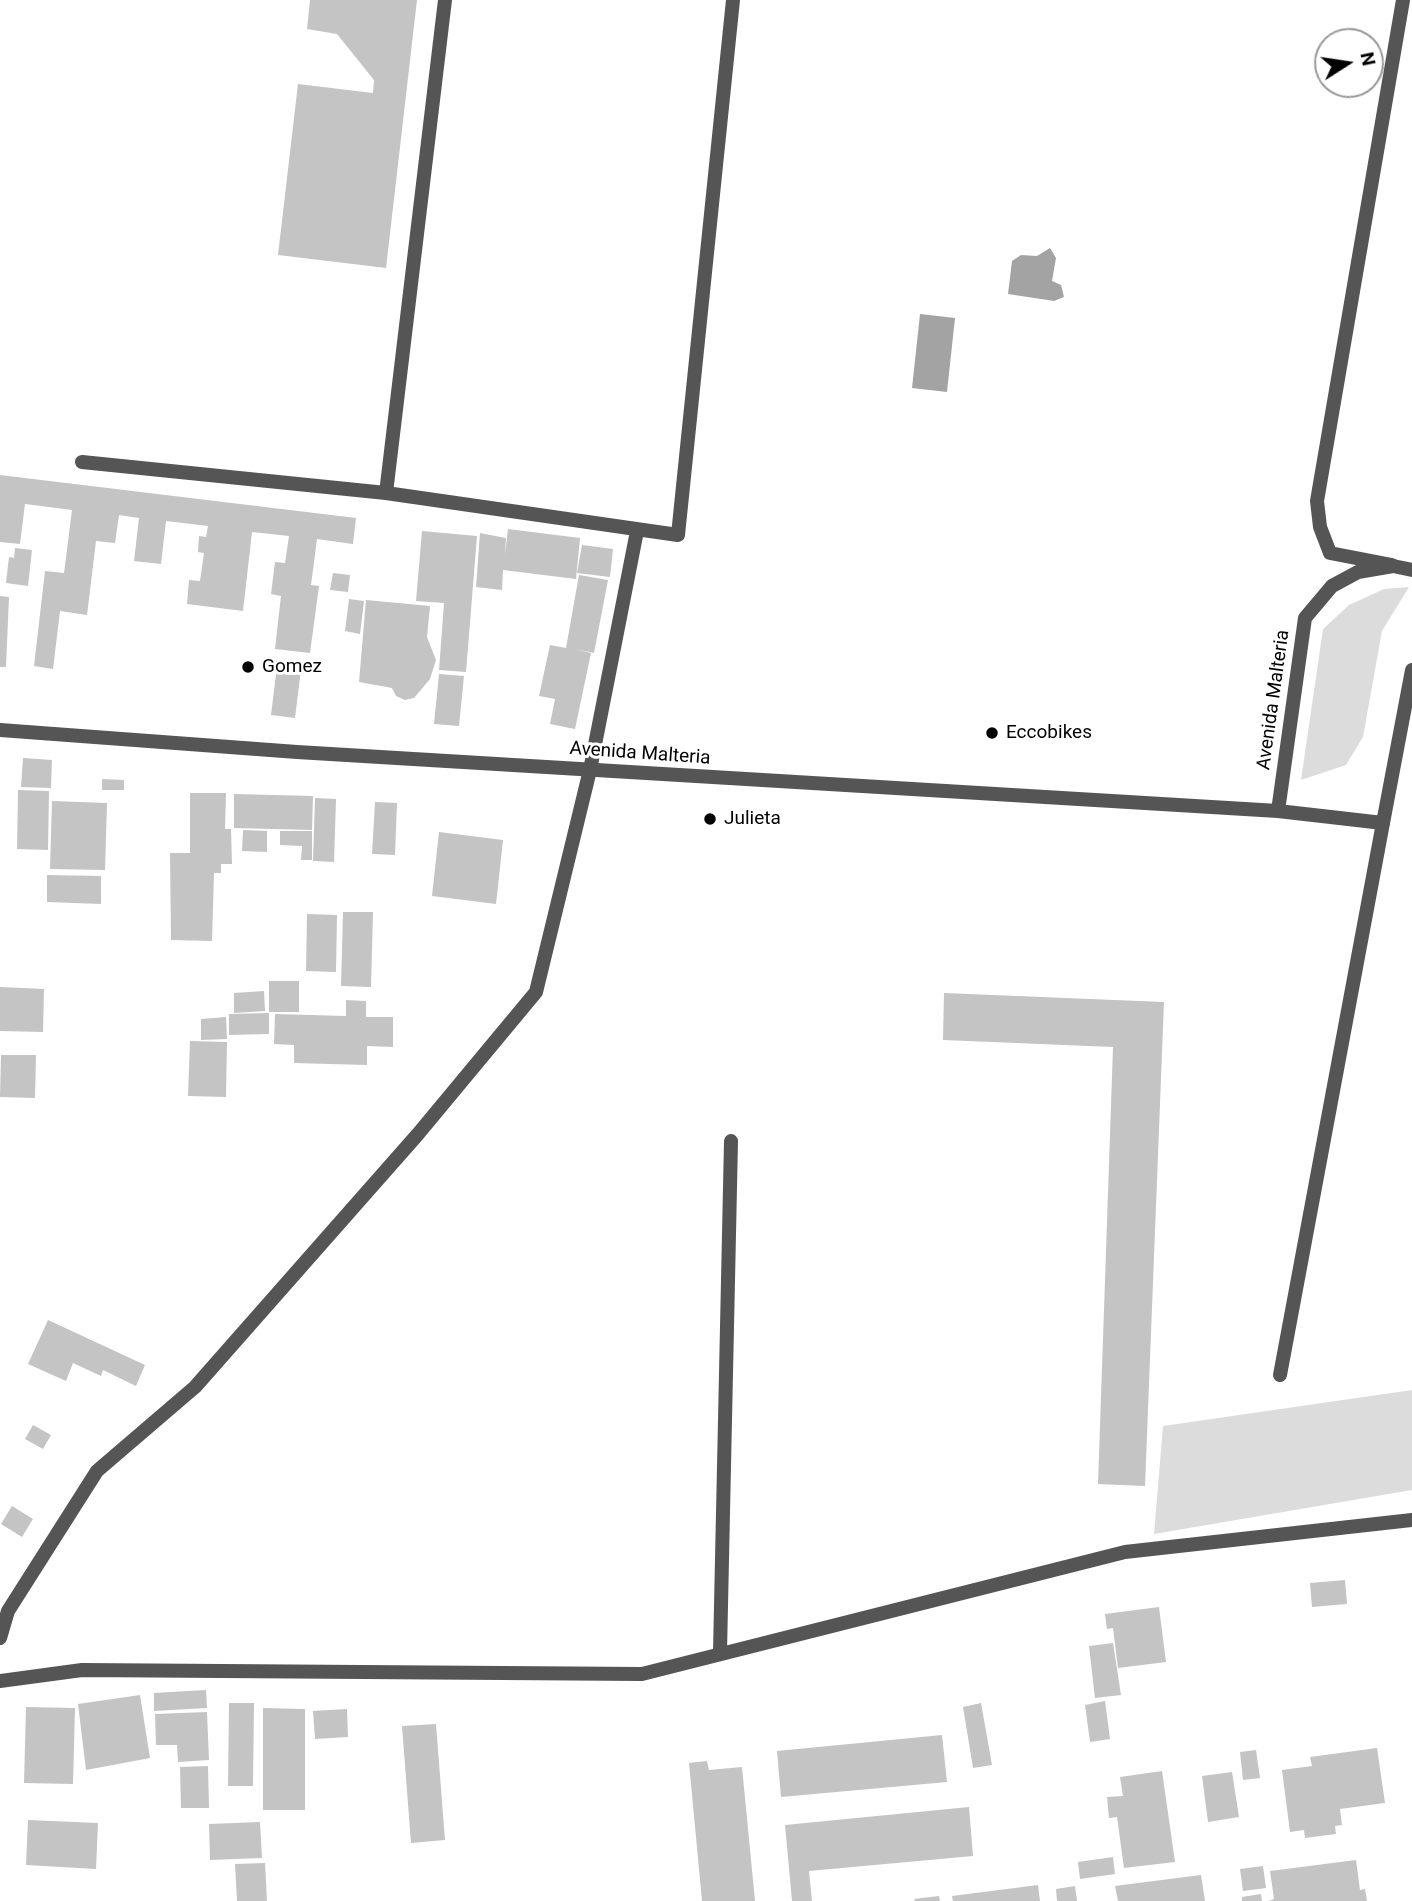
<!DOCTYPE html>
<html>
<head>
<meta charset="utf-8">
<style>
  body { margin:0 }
  #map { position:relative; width:1412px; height:1901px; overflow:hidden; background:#fff; font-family:Roboto,sans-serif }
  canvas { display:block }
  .north { position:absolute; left:1314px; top:28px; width:70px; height:70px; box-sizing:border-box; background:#fff; border:2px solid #999; border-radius:50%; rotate:78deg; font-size:19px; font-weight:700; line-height:28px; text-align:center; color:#000 }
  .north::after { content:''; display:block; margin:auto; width:24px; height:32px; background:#000; clip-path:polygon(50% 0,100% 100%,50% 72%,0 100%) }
</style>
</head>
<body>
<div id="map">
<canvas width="1412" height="1901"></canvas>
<div class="north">N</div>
</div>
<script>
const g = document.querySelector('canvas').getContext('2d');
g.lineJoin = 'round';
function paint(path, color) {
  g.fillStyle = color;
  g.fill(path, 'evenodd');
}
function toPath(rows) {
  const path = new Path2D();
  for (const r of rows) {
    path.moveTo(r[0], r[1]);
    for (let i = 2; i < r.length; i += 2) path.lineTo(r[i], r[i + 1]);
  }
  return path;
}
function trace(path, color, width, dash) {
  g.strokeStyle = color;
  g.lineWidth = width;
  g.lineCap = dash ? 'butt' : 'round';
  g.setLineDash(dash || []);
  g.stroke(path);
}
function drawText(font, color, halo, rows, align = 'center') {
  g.font = font + ' Roboto,sans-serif';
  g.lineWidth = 6;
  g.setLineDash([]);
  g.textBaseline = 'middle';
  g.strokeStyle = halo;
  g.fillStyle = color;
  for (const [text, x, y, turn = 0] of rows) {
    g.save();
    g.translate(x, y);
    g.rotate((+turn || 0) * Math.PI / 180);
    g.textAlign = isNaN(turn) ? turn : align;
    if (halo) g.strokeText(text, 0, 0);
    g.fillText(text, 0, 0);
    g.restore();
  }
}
const green = toPath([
  [1409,587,1382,631,1363,737,1346,765,1301,780,1323,629,1349,605,1384,589],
  [1412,1390,1412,1490,1154,1534,1163,1426]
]);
const water = toPath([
  [1050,248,1056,258,1052,281,1061,285,1064,297,1054,301,1008,294,1012,261,1021,255,1037,256],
  [920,314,955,318,947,392,912,388]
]);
const building = toPath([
  [310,0,417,0,386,268,278,255,298,84,373,93,374,80,337,34,307,29],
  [0,475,356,518,353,544,317,539,311,585,319,586,310,653,275,649,281,596,271,594,275,562,285,563,289,536,252,532,243,611,187,604,189,580,200,581,204,553,198,552,199,536,206,537,208,526,166,521,161,564,134,561,139,518,119,515,115,543,96,541,87,615,60,611,53,669,34,666,45,571,64,573,72,510,25,504,20,544,0,542],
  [508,529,580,538,576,579,503,570,502,590,476,587,480,533,506,538,505,555],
  [422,531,477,536,466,672,439,670,444,603,416,601],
  [582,545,613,549,610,577,577,573],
  [15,548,32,550,28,586,6,583,9,557,14,558],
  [333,573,350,575,348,592,330,590],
  [579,575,608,580,594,653,575,649,591,653,575,729,550,724,555,699,539,696,550,645,566,648],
  [0,596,9,597,6,667,0,667],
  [349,599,364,601,360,634,345,631],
  [366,600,430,606,427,637,436,660,430,679,414,698,405,700,396,696,392,688,359,682],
  [277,666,301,669,295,718,271,715],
  [439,674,464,676,459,726,434,724],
  [23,758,52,760,51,788,21,787],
  [102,779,124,780,124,790,102,790],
  [18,790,49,791,48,850,17,849],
  [190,793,226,793,225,829,231,829,232,864,221,864,221,873,214,873,212,941,171,940,170,853,190,853],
  [234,794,313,796,312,830,234,828],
  [315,798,336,799,334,862,313,861],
  [52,801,107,803,105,870,50,869],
  [375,802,397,803,395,855,372,854],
  [243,830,267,831,267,852,242,851],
  [280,831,312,831,312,860,301,860,302,846,280,845],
  [439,832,503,840,496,904,432,896],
  [47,875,101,876,101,904,47,902],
  [343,912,373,912,371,987,341,986],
  [307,914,337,915,336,972,306,971],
  [269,981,299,981,299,1012,269,1012],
  [0,987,44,989,43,1032,0,1031],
  [264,991,265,1011,234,1013,234,993],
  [944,993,1164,1002,1145,1486,1098,1484,1113,1047,943,1040],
  [346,1000,366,1001,366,1017,393,1017,393,1047,367,1046,367,1065,294,1063,294,1045,274,1044,275,1014,346,1016],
  [269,1013,269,1034,229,1035,229,1014],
  [226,1017,227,1039,201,1040,201,1019],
  [190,1041,227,1042,226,1097,188,1096],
  [1,1055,36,1055,35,1098,0,1097],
  [48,1320,145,1365,136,1386,103,1370,101,1376,73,1363,66,1381,28,1364],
  [33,1425,51,1435,43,1449,25,1439],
  [12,1506,33,1519,22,1537,1,1524],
  [1345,1580,1347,1604,1312,1607,1310,1583],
  [1159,1607,1166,1662,1118,1668,1113,1628,1107,1629,1105,1614],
  [1113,1643,1121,1695,1095,1698,1089,1646],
  [206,1690,207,1708,154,1711,154,1693],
  [140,1695,150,1758,86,1770,78,1704],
  [1105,1701,1110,1739,1090,1742,1085,1705],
  [229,1703,254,1703,253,1786,228,1786],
  [981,1703,992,1765,973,1768,963,1707],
  [26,1707,75,1708,73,1784,24,1783],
  [263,1708,305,1709,305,1810,263,1810],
  [347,1709,348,1737,315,1739,313,1711],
  [207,1712,209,1760,178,1762,177,1745,156,1745,155,1714],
  [436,1724,445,1840,411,1843,402,1726],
  [942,1735,947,1782,781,1797,777,1751],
  [1377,1748,1385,1803,1340,1809,1342,1825,1335,1826,1336,1834,1305,1838,1304,1830,1290,1832,1282,1770,1312,1766,1310,1757],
  [1256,1750,1260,1778,1243,1780,1240,1752],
  [707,1761,709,1770,742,1767,755,1901,702,1901,689,1763],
  [208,1766,209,1808,181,1808,180,1767],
  [1162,1771,1175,1862,1124,1868,1117,1817,1109,1818,1107,1797,1123,1796,1120,1777],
  [1232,1772,1239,1817,1208,1822,1202,1776],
  [969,1807,973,1856,809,1871,812,1901,792,1901,785,1825],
  [28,1820,98,1823,96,1869,26,1865],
  [260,1822,262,1858,210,1860,209,1824],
  [1113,1857,1115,1874,1080,1879,1078,1862],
  [1356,1860,1360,1890,1365,1889,1367,1901,1268,1901,1274,1899,1270,1871],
  [265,1863,267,1901,237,1901,235,1864],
  [1263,1866,1266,1888,1243,1891,1240,1869],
  [1201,1875,1205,1901,1118,1901,1115,1886],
  [1038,1885,1040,1901,953,1901,952,1896],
  [1075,1886,1077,1901,1057,1901,1056,1889],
  [1261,1894,1262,1901,1242,1901,1242,1897],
  [939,1896,940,1901,915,1901,914,1899]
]);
const service = toPath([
  [720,1652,731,1141]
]);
const minor = toPath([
  [82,462,386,493,678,535,733,0],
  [386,493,445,0],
  [1392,565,1330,553,1320,527,1317,501,1403,0],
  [1280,1375,1383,823],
  [0,1638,8,1611,97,1471,195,1387,418,1134,536,992,590,770,637,531],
  [0,1681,82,1670,642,1674,1125,1552,1412,1520]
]);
const tertiary = toPath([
  [0,730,297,752,1278,811,1383,823,1412,670],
  [1278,811,1305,618,1332,586,1358,572,1393,566,1412,570]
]);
const markers = [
  [248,667,7,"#000"],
  [992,733,7,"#000"],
  [710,819,7,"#000"]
];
const poiNames = [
  ["Gomez",262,667],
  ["Eccobikes",1006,733],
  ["Julieta",724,819]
];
const streetNames = [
  ["Avenida Malteria",1274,700,-82],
  ["Avenida Malteria",640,754,4]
];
paint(green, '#dcdcdc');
paint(water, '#a3a3a3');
paint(building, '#c4c4c4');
trace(service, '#555', 14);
trace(minor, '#555', 14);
trace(tertiary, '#555', 14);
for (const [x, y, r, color] of markers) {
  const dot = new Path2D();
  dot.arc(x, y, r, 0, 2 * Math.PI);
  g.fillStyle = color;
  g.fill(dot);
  trace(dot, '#fff', 2.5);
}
drawText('19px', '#000', '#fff', poiNames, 'left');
drawText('19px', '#000', '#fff', streetNames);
</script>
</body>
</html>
